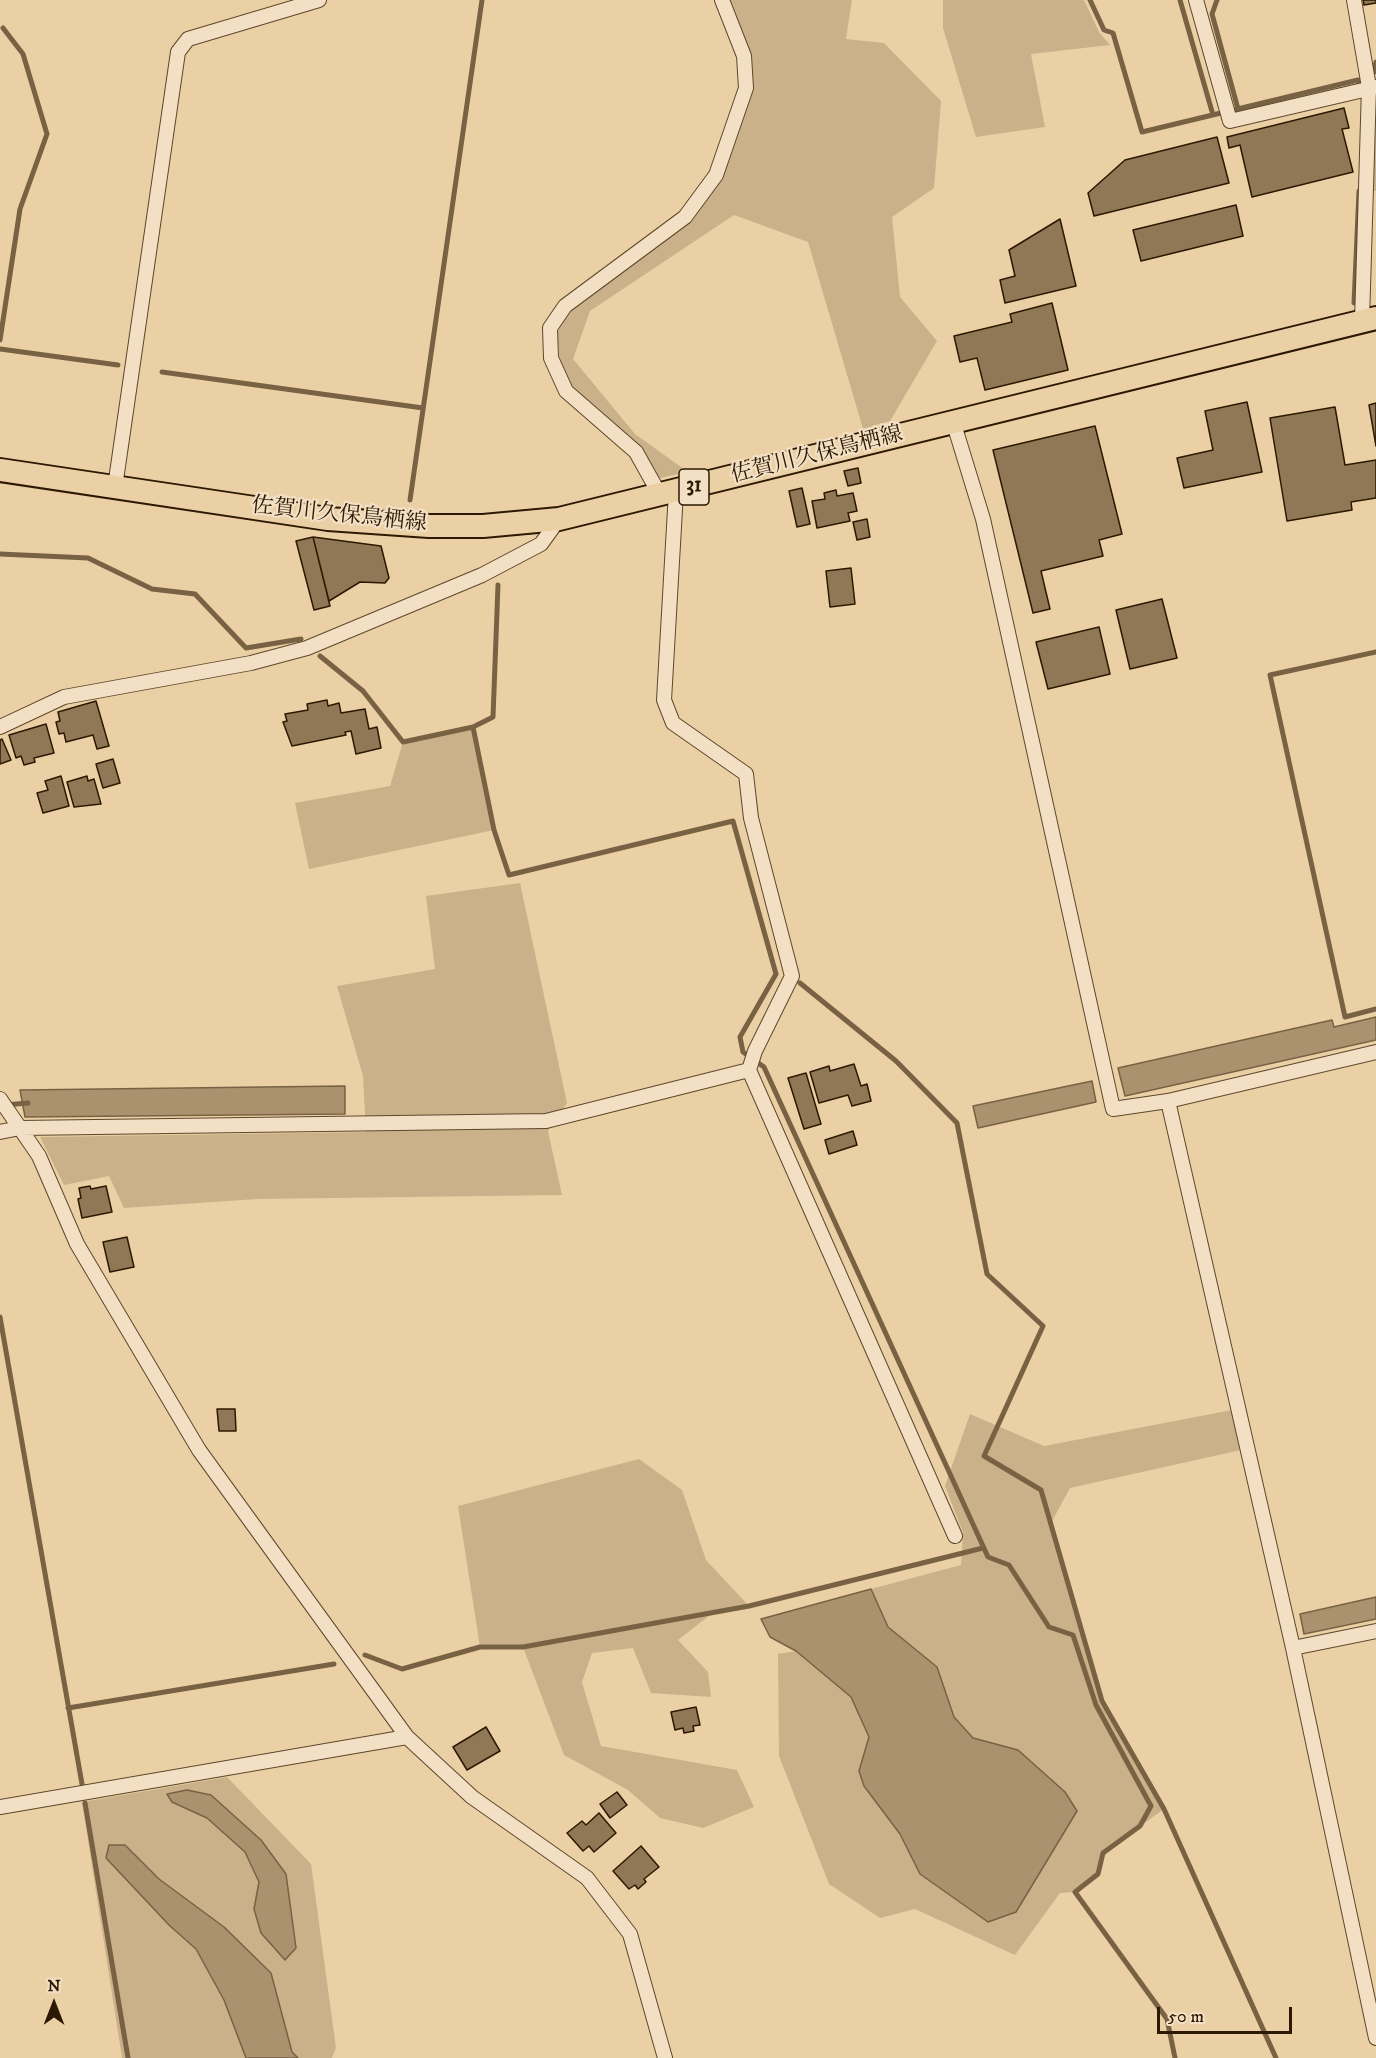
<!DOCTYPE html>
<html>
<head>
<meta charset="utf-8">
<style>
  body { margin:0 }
  #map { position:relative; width:1376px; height:2058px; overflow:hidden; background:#ecd0a5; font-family:"IM FELL DW Pica",serif }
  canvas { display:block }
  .north { position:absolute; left:24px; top:1974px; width:60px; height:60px; -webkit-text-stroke:4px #f3e0c4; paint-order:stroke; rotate:0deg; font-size:16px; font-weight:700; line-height:24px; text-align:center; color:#2c1902 }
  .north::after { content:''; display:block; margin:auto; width:21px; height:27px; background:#2c1902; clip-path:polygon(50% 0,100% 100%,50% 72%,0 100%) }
  .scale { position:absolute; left:1157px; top:2007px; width:135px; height:27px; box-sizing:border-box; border:3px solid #2c1902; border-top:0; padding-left:8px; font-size:18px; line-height:21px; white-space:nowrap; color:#2c1902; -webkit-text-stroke:4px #f3e0c4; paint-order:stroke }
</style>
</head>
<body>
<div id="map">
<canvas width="1376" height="2058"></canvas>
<div class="north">N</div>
<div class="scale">50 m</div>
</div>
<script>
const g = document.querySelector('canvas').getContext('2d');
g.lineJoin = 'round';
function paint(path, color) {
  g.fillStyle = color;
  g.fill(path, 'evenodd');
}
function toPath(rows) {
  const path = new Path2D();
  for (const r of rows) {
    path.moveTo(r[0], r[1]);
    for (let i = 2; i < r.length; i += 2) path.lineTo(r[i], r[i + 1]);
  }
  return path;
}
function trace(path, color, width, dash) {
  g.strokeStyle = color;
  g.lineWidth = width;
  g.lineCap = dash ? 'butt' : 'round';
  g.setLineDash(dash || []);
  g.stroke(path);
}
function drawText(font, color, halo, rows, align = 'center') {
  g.font = font + ' "IM FELL DW Pica","Noto Serif JP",serif';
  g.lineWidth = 4.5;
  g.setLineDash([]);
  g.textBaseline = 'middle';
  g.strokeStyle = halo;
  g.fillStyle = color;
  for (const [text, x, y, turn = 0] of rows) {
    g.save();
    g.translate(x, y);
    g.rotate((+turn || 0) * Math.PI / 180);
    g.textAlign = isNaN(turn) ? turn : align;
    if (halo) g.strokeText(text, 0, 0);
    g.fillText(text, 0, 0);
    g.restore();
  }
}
const green = toPath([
  [729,0,852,0,846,39,884,43,941,101,934,188,892,217,900,297,937,341,890,421,863,429,808,242,734,215,590,311,573,359,635,434,688,472,660,478,639,446,570,387,560,366,557,333,571,307,722,176,754,88,751,56],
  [943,0,1084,0,1099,32,1110,45,1031,54,1045,127,976,137,943,28],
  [1376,91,1376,191,1370,191,1373,92],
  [473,727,494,830,309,869,295,803,390,786,403,742],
  [520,883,567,1103,548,1131,562,1195,257,1199,124,1208,109,1176,64,1185,40,1137,366,1132,363,1076,337,986,435,969,426,896],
  [1232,1410,1241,1450,1070,1488,1051,1523,1102,1701,1164,1809,1103,1853,1098,1874,1075,1892,1060,1893,1015,1955,915,1909,880,1918,829,1884,779,1756,778,1654,796,1651,851,1697,869,1737,859,1771,864,1786,900,1834,920,1874,1018,1750,973,1739,954,1717,937,1667,888,1627,871,1589,961,1565,963,1533,945,1486,970,1414,1044,1446],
  [639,1459,682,1490,706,1560,749,1606,714,1612,678,1640,708,1672,711,1697,651,1693,633,1648,592,1653,582,1682,601,1746,737,1770,754,1807,703,1828,660,1818,628,1790,564,1755,523,1647,480,1647,458,1506],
  [227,1777,311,1864,336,2048,332,2058,298,2058,292,2053,271,1973,224,1927,159,1879,125,1845,109,1845,106,1858,169,1925,196,1949,224,2000,246,2058,122,2058,82,1802],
  [207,1818,261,1840,286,1874,296,1948,285,1959,274,1946,254,1909,259,1882,245,1852]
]);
const water = toPath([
  [1376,1017,1376,1040,1125,1096,1118,1068,1332,1020,1334,1027,1376,1017],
  [1092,1081,1096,1102,978,1128,973,1106,1092,1081],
  [345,1086,345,1114,25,1117,20,1090,345,1086],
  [871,1589,888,1627,937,1667,954,1717,973,1738,1018,1750,1065,1792,1077,1811,1016,1912,988,1922,920,1874,900,1834,864,1786,859,1771,869,1737,851,1697,796,1651,770,1637,761,1619,871,1589],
  [1376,1597,1376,1619,1304,1634,1300,1614,1376,1597],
  [187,1790,211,1795,261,1840,286,1874,296,1948,285,1960,261,1933,254,1909,259,1882,245,1852,207,1818,172,1802,167,1794,187,1790],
  [109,1845,125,1845,159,1879,224,1927,271,1973,292,2052,298,2058,246,2058,224,2000,196,1949,169,1925,106,1858,109,1845]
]);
const stream = toPath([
  [1090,0,1104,30,1113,33,1142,132,1358,80,1361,89],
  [1180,0,1213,115],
  [1217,0,1212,14,1238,109],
  [1374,72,1376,62],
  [1354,303,1359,191],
  [0,340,20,209,47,134,23,54,3,28],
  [0,349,118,365],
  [162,372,423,408],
  [410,500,482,0],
  [0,554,88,558,152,589,195,594,246,648,301,639],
  [498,585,493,717,473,727,494,830,509,875,733,821,776,974,740,1037,743,1052,764,1067,988,1557,1009,1565,1049,1627,1073,1635,1096,1705,1151,1806,1140,1826,1103,1853,1098,1874,1075,1892,1167,2019,1175,2058],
  [1376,652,1270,675,1345,1017,1376,1009],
  [320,656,363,691,403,742,473,727],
  [800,983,896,1061,957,1123,987,1274,1043,1326,984,1456,1041,1490,1102,1701,1164,1809,1276,2058],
  [5,1105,28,1103],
  [0,1317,82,1784],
  [365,1655,402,1669,480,1647,523,1647,749,1606,983,1548],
  [68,1708,334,1664],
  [85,1803,128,2058]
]);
const building = toPath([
  [1363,0,1376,0,1376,3,1364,5,1363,0],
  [1344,108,1349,128,1342,129,1353,172,1252,197,1240,145,1229,148,1227,137,1344,108],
  [1217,137,1229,183,1094,216,1088,193,1125,160,1217,137],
  [1236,205,1243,236,1141,261,1133,230,1236,205],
  [1060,219,1076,286,1005,303,1000,280,1015,276,1009,250,1060,219],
  [1052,303,1068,370,985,390,977,358,960,362,954,336,1012,322,1010,314,1052,303],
  [1247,402,1262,472,1184,488,1177,458,1213,450,1205,411,1247,402],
  [1376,403,1376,446,1369,405,1376,403],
  [1335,407,1345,465,1376,460,1376,498,1351,502,1352,510,1287,521,1270,418,1335,407],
  [1095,426,1122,534,1099,540,1103,556,1041,571,1050,609,1033,613,993,450,1095,426],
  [858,468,861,483,848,486,844,471,858,468],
  [802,488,810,524,797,527,789,491,802,488],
  [836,490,837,496,853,493,857,511,848,513,850,521,817,528,812,501,825,499,824,493,836,490],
  [867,519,870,537,857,540,853,522,867,519],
  [313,537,381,546,389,578,385,583,360,582,329,601,313,537],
  [313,537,330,606,314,610,296,541,313,537],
  [851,568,855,604,830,607,826,571,851,568],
  [1162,599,1177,658,1130,669,1116,610,1162,599],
  [1099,627,1110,674,1048,689,1036,642,1099,627],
  [327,700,328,706,339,703,341,713,365,709,369,729,377,727,381,748,356,754,351,731,345,732,346,735,292,746,283,722,287,721,285,714,308,710,307,704,327,700],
  [96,701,109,746,97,749,93,735,66,742,64,733,59,734,56,722,60,721,58,712,96,701],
  [46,724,54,753,34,758,35,762,24,765,21,756,16,758,9,735,46,724],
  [2,739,11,760,0,764,0,740,2,739],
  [113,759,120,783,103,788,96,764,113,759],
  [61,776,69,806,43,813,37,793,48,790,45,781,61,776],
  [87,776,88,781,94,779,101,804,74,807,67,782,87,776],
  [854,1064,861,1086,867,1084,871,1101,852,1106,848,1095,819,1103,810,1072,829,1066,830,1071,854,1064],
  [806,1073,821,1124,804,1129,788,1078,806,1073],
  [853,1131,857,1145,829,1154,825,1140,853,1131],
  [90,1186,91,1189,106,1186,112,1212,82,1218,78,1199,81,1198,79,1188,90,1186],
  [127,1237,134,1267,110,1272,103,1242,127,1237],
  [217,1409,235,1409,236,1431,219,1431,217,1409],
  [696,1707,700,1725,693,1726,694,1731,684,1733,683,1728,675,1730,671,1712,696,1707],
  [486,1727,500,1751,467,1770,453,1747,486,1727],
  [617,1792,627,1805,610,1818,600,1804,617,1792],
  [599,1813,616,1833,594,1852,589,1846,583,1851,567,1833,582,1821,586,1825,599,1813],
  [641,1846,659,1867,644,1879,646,1882,638,1889,635,1885,629,1889,613,1871,641,1846]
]);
const street = toPath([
  [1196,0,1230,121,1376,87],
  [1354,0,1369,87,1362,321],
  [953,421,983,519,1113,1109,1168,1101,1376,1052],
  [115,487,178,52,188,39,319,0],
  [676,492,664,700,673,723,746,774,751,818,792,976,755,1051,749,1070,955,1536],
  [660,495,636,452,566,391,551,358,550,328,565,306,685,217,716,175,746,88,744,56,722,0],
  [0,727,64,697,251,663,307,648,482,575,541,544,559,519],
  [0,1099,39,1156,77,1244,199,1450,407,1737,472,1797,587,1878,630,1934,665,2058],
  [1168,1101,1293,1648,1376,2038],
  [0,1132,20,1128,546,1121,749,1070],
  [1293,1648,1376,1631],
  [0,1807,407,1737]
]);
const primary = toPath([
  [0,470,328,519,429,526,483,526,559,519,1376,318]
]);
const shields = [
  [694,487,30]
];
const shieldNames = [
  ["31",694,487]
];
const streetNames = [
  ["佐賀川久保鳥栖線",817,456,-14],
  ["佐賀川久保鳥栖線",339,516,6]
];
paint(green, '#cbb189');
paint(water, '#ab926e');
trace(water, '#786243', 1.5);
trace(stream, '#786243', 5);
paint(building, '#907857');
trace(building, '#2c1902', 1.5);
trace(street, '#5c472b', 16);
trace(primary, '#2c1902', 26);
trace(street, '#f3e0c4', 14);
trace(primary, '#ecd0a5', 22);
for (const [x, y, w] of shields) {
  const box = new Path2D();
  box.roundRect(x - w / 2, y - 18, w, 36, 4.5);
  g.fillStyle = '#f3e0c4';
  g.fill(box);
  trace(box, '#2c1902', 1.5);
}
drawText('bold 21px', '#2c1902', null, shieldNames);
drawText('22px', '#2c1902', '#f3e0c4', streetNames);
</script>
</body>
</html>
